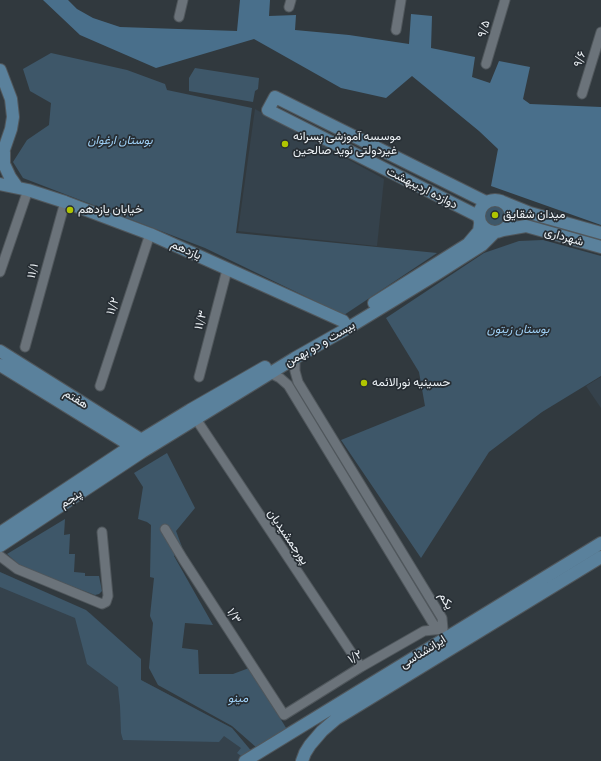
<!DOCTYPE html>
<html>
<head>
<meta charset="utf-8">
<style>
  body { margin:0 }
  canvas { display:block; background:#31393e }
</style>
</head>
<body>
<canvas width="601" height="761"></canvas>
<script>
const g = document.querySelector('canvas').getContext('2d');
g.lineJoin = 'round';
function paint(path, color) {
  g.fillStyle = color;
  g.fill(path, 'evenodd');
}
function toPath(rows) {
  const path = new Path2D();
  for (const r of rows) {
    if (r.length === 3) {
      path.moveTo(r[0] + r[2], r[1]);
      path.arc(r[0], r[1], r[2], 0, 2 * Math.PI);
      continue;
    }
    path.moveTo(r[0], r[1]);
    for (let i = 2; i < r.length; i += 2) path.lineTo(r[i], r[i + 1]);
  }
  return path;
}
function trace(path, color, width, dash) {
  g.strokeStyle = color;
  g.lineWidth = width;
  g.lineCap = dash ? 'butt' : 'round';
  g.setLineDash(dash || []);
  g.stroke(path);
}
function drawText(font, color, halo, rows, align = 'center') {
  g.font = font + ' "IBM Plex Serif",Vazirmatn,serif';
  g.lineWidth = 3.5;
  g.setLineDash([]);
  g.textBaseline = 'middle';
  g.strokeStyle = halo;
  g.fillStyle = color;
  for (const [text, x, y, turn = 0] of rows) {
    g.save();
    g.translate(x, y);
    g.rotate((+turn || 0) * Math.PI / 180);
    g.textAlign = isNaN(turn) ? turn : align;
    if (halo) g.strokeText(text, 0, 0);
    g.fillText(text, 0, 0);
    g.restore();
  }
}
const built = toPath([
  [255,109,384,179,377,246,238,231],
  [601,377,601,408,586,386],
  [0,572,90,613,141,659,141,680,232,728,253,753,239,761,0,761]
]);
const green = toPath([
  [51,53,127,70,165,84,167,90,252,108,236,233,437,253,344,315,205,248,23,178,13,162,27,140,49,125,51,103,30,91,23,69],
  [195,68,259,78,258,89,255,91,253,102,189,91,189,78],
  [495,216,13],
  [543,240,601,256,601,376,542,412,489,452,421,558,341,440,425,406,419,372,386,318,484,253,519,241],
  [167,453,195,508,176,531,182,547,174,556,213,625,185,623,182,648,198,650,199,674,233,674,249,668,288,731,257,748,232,726,158,685,149,668,153,623,150,616,154,578,150,577,151,525,147,522,138,519,143,487,134,473],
  [65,519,64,535,70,534,69,554,75,554,74,572,85,573,85,576,99,576,102,591,99,594,95,595,23,568,7,554],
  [0,572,86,610,141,659,141,680,232,728,253,753,244,758,237,753,241,748,224,736,219,742,123,740,121,733,120,706,118,687,87,664,75,618,0,587]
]);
const forest = toPath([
  [43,0,68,0,77,9,93,18,120,27,237,31,240,0,270,0,269,16,296,15,295,30,349,35,409,44,411,14,432,16,431,48,475,57,472,77,490,83,499,61,530,67,523,99,530,104,601,107,601,225,491,186,498,149,479,131,412,76,386,98,341,88,254,39,156,68,80,35]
]);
const street = toPath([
  [289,7,291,0],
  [179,17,183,0],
  [396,30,401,0],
  [486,64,505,0],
  [582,94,601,32],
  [0,272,28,190],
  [25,347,65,202],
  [295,358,295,371,298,382,442,618,443,629],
  [270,373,280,378,288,385,434,625,443,629],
  [199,377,227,270],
  [100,386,150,234],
  [196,419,361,667],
  [165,529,183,559,284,715,361,667,424,631,443,629],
  [0,556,17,569,102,604,106,602,108,596,102,532]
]);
const secondary = toPath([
  [0,70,11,99,13,117,11,129,0,161],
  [4,152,4,164,10,177,17,187],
  [0,184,28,190,65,202,150,234,343,321,348,328],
  [495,216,16],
  [503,202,530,213,601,233],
  [478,216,268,110,275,97,486,202],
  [503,230,526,226,601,247],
  [374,303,468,244,479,231,480,224],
  [0,351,148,444],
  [0,365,136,449],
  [0,533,131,446,190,410,265,367],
  [0,546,142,452,295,358,348,328,435,275,482,245,495,232],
  [245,761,601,543],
  [302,761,305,753,310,745,322,731,336,719,601,557]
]);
const markers = [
  [285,144,4,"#b0c501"],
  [70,210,4,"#b0c501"],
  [495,215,4,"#b0c501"],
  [364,383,4,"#b0c501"]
];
const streetNames = [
  ["۹/۵",484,29,-73],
  ["۹/۶",580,59,-72],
  ["دوازده اردیبهشت",422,188,27],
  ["شهرداری",564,237,16],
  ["یازدهم",186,250,24],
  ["۱۱/۱",33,271,-75],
  ["۱۱/۲",113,306,-72],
  ["۱۱/۳",201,320,-75],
  ["بیست و دو بهمن",320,344,-30],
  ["هفتم",76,399,32],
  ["پنجم",71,499,-33],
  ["پورجمشیدیان",288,537,56],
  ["یکم",446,601,61],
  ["۱/۳",234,616,57],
  ["ایرانشناسی",423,652,-32],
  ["۱/۲",355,657,-31]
];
const poiNames = [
  ["موسسه آموزشی پسرانه",293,137],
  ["غیردولتی نوید صالحین",293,151],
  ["خیابان یازدهم",78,210],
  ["میدان شقایق",503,215],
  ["حسینیه نورالائمه",372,383]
];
const parkNames = [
  ["بوستان ارغوان",120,141],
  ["بوستان زیتون",518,330],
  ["مینو",238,699]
];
paint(built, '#35424c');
paint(green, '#3e5769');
paint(forest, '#496f8b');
trace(street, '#50575c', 11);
trace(secondary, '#50575c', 14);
trace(street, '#6b737a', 9);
trace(secondary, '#5a819c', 12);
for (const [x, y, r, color] of markers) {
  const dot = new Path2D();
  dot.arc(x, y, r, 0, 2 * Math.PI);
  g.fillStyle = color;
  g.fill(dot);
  trace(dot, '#272e34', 1.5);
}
drawText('12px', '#eef3f7', '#272e34', streetNames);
drawText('12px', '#eef3f7', '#272e34', poiNames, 'left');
drawText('italic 12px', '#a0d1f7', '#272e34', parkNames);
</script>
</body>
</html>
